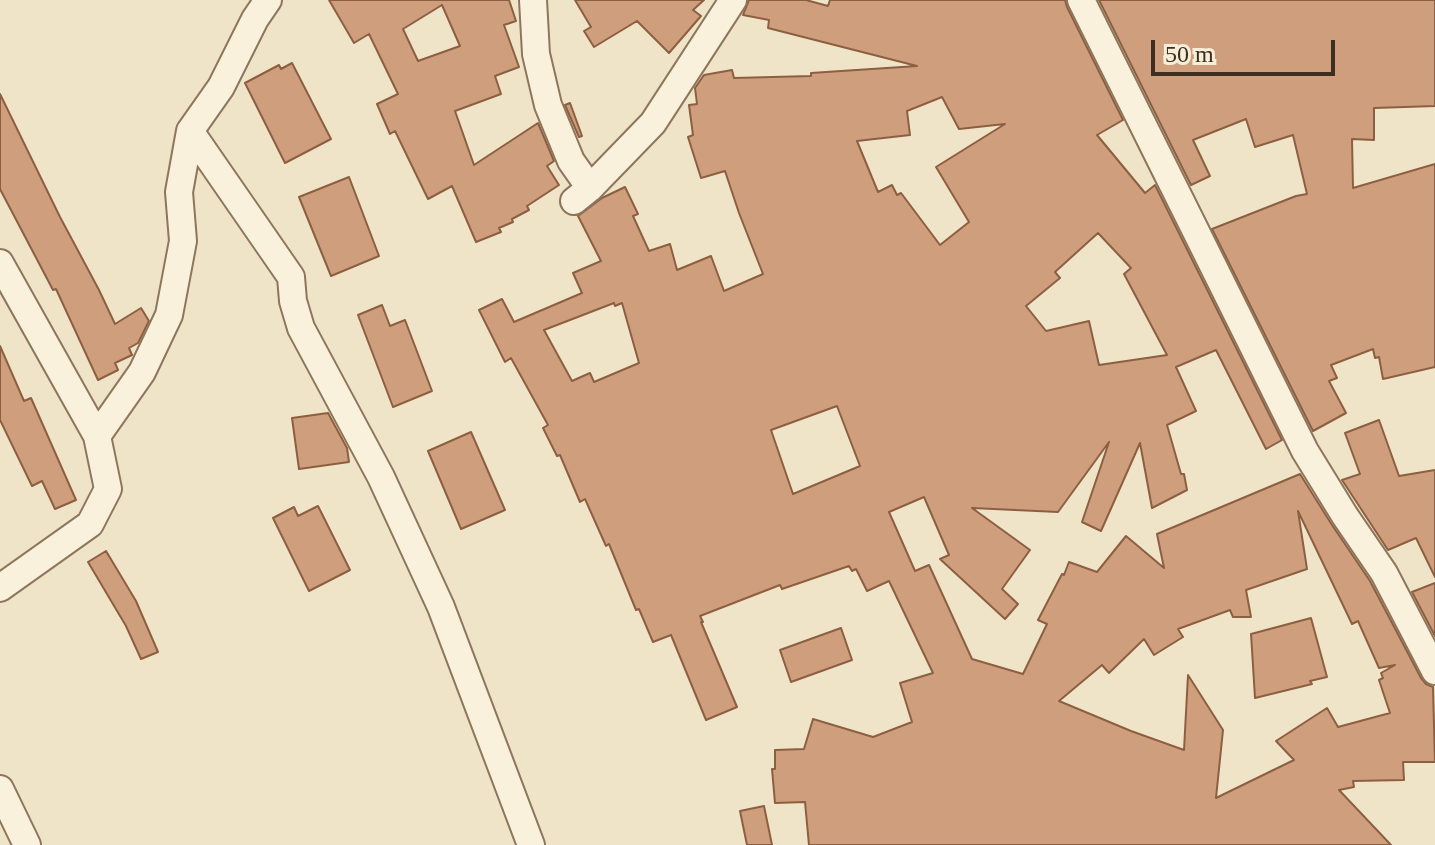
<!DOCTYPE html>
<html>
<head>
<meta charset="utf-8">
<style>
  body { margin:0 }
  #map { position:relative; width:1435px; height:845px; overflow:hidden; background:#f0e4c8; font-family:Georgia,serif }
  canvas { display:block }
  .scale { position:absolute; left:1151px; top:40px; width:184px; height:36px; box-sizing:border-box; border:4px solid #3d2e20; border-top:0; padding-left:10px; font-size:24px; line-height:28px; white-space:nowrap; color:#3d2e20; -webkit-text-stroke:6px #f7eed8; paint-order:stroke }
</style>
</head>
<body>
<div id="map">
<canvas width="1435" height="845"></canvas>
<div class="scale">50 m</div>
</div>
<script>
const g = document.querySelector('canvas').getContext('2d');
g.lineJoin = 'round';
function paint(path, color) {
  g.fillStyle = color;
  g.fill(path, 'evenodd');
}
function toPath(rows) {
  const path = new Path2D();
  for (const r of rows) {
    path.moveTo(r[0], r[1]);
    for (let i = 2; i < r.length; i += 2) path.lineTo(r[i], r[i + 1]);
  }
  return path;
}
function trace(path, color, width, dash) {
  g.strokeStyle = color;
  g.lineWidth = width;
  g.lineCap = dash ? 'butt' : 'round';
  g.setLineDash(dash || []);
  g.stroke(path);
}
const building = toPath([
  [329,0,509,0,516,21,504,25,519,67,495,76,501,94,455,111,474,165,538,123,554,161,547,166,559,185,527,206,529,210,512,219,513,222,499,228,501,232,476,242,452,186,428,199,395,131,390,134,377,104,398,94,369,34,354,43,329,0],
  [442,5,460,46,418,61,403,29,442,5],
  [575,0,704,0,693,10,701,16,669,53,637,21,594,47,584,31,591,27,575,0],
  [749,0,806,0,828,6,830,0,1065,0,1067,7,1123,120,1097,135,1145,193,1155,185,1282,440,1266,449,1216,350,1176,367,1196,411,1167,425,1181,474,1184,474,1187,490,1152,508,1140,443,1101,531,1082,522,1109,442,1058,512,972,508,1030,550,1002,589,1018,604,1005,619,940,559,949,555,924,497,889,512,915,571,929,565,972,659,1023,674,1047,624,1038,620,1062,574,1064,575,1069,562,1097,572,1126,536,1164,568,1157,534,1300,474,1332,525,1370,581,1421,678,1426,684,1433,687,1435,762,1403,762,1404,780,1353,781,1354,787,1339,790,1391,845,809,845,805,802,775,803,772,769,775,769,775,750,804,749,813,719,873,737,912,722,900,683,933,673,889,581,867,591,856,569,852,571,849,566,782,589,780,585,700,616,703,622,701,622,737,707,706,720,671,635,653,642,639,609,636,610,609,544,606,546,585,499,580,502,560,455,557,456,543,428,548,425,511,358,505,362,479,310,502,299,514,322,582,293,573,273,601,261,578,216,602,198,625,187,638,214,633,216,649,251,670,244,677,270,711,256,724,291,763,274,739,213,725,171,701,178,688,137,693,135,689,105,697,104,695,88,704,75,732,70,734,78,811,76,811,73,917,66,768,28,769,20,743,15,749,0],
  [942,97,959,129,1005,124,936,167,969,222,940,245,901,193,897,195,892,185,878,192,857,141,910,135,907,111,942,97],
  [1098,233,1131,268,1124,274,1167,355,1099,365,1089,321,1046,331,1026,306,1060,278,1055,272,1098,233],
  [614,303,615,306,622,303,639,363,594,382,590,373,572,381,544,330,614,303],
  [837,406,860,466,793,494,771,430,837,406],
  [1298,511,1352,624,1358,621,1379,668,1395,665,1381,673,1383,678,1379,680,1390,713,1338,727,1327,708,1276,741,1294,760,1216,798,1223,730,1188,675,1184,750,1131,731,1059,701,1102,665,1109,673,1144,639,1154,655,1183,637,1178,629,1230,610,1233,617,1251,617,1246,590,1307,569,1298,511],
  [1099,0,1435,0,1435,106,1374,108,1374,140,1352,139,1353,188,1435,164,1435,367,1383,379,1379,357,1375,358,1373,349,1331,365,1337,378,1329,381,1346,413,1313,431,1212,229,1296,196,1307,194,1293,135,1255,147,1246,119,1193,140,1210,176,1191,185,1099,0],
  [292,63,331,139,285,163,245,83,279,65,281,69,292,63],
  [0,94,60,217,99,290,115,324,141,308,149,321,138,343,129,348,132,355,115,363,118,370,98,380,56,289,53,290,0,189,0,94],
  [570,103,582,136,579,137,565,105,570,103],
  [349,177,379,256,331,276,299,197,349,177],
  [382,305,390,326,405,320,432,391,393,407,358,315,382,305],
  [0,346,24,401,31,398,76,500,55,509,42,481,32,486,0,420,0,346],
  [328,413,347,448,349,462,299,469,292,418,328,413],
  [1379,420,1399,476,1435,470,1435,577,1416,538,1388,550,1342,480,1360,474,1345,433,1379,420],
  [471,432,505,510,461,529,428,451,471,432],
  [318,506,350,570,309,591,273,518,294,507,298,516,318,506],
  [106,551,136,601,158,652,141,659,126,626,88,562,106,551],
  [1435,583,1435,636,1412,592,1435,583],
  [1311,618,1327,677,1310,681,1312,684,1255,698,1251,634,1311,618],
  [841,628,852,660,791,682,780,650,841,628],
  [764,806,772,845,747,845,740,811,764,806]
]);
const minor = toPath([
  [533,0,536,54,548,105,571,161,590,188],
  [1081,0,1305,451,1345,516,1384,573,1435,671],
  [190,131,291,277,293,301,301,328,381,477,441,607,531,845],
  [574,201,590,188,653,123,733,0],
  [0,263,97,436,108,489,90,524,0,588],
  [97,436,142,372,169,315,183,241,179,192,190,131,221,87,255,19,268,0],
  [0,789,27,845]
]);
paint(building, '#cf9f7d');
trace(building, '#8d5f41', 2);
trace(minor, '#8d765c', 30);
trace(minor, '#faf1dc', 26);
</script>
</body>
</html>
